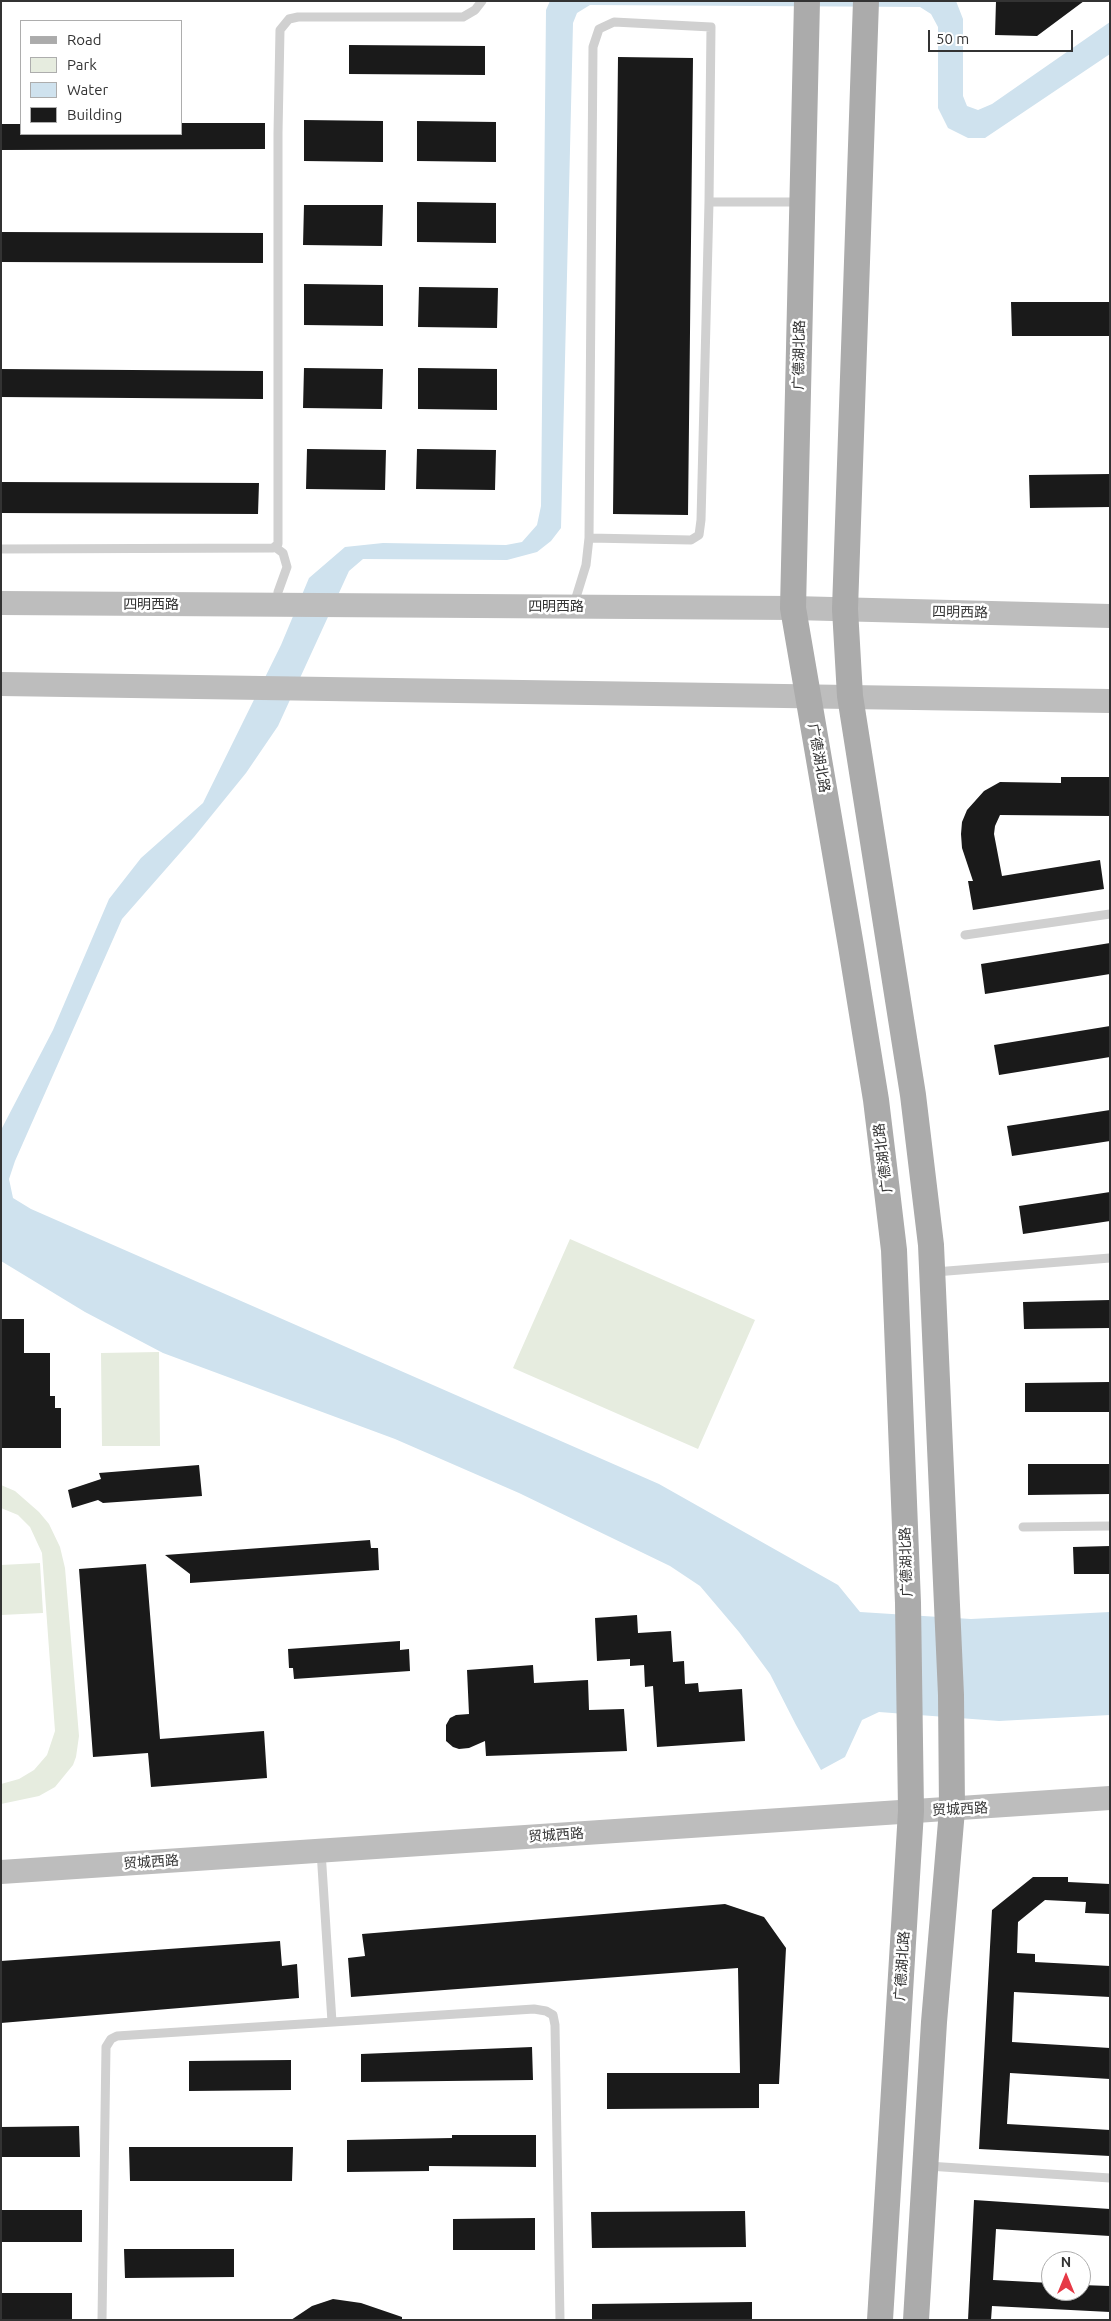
<!DOCTYPE html>
<html>
<head>
<meta charset="utf-8">
<style>
  body { margin:0 }
  #map { position:relative; width:1111px; height:2321px; overflow:hidden; background:#fff; font-family:Ubuntu,sans-serif }
  canvas { display:block }
  .frame { position:absolute; inset:0; border:2px solid #333; pointer-events:none }
  .legend { position:absolute; left:20px; top:20px; width:162px; height:115px; box-sizing:border-box; background:#fff; border:1px solid #adadad; margin:0; padding:6px 9px; list-style:none; font-size:15px; color:#333 }
  .legend li { display:flex; align-items:center; gap:10px; height:25px }
  .legend b { width:25px; border:1px solid #adadad }
  .north { position:absolute; left:1041px; top:2251px; width:50px; height:50px; box-sizing:border-box; background:#fff; border:1px solid #adadad; border-radius:50%; rotate:0deg; font-size:14px; font-weight:700; line-height:20px; text-align:center; color:#333 }
  .north::after { content:''; display:block; margin:auto; width:18px; height:22px; background:#e63946; clip-path:polygon(50% 0,100% 100%,50% 72%,0 100%) }
  .scale { position:absolute; left:928px; top:30px; width:145px; height:22px; box-sizing:border-box; border:2px solid #333; border-top:0; padding-left:6px; font-size:15px; line-height:18px; white-space:nowrap; color:#333; -webkit-text-stroke:4px #fff; paint-order:stroke }
</style>
</head>
<body>
<div id="map">
<canvas width="1111" height="2321"></canvas>
<div class="frame"></div>
<ul class="legend">
<li><b style="height:6px;background:#ababab"></b>Road</li>
<li><b style="height:14px;background:#e6ecdf"></b>Park</li>
<li><b style="height:14px;background:#cfe2ee"></b>Water</li>
<li><b style="height:14px;background:#1a1a1a"></b>Building</li>
</ul>
<div class="north">N</div>
<div class="scale">50 m</div>
</div>
<script>
const g = document.querySelector('canvas').getContext('2d');
g.lineJoin = 'round';
function paint(path, color) {
  g.fillStyle = color;
  g.fill(path, 'evenodd');
}
function toPath(rows) {
  const path = new Path2D();
  for (const r of rows) {
    path.moveTo(r[0], r[1]);
    for (let i = 2; i < r.length; i += 2) path.lineTo(r[i], r[i + 1]);
  }
  return path;
}
function trace(path, color, width, dash) {
  g.strokeStyle = color;
  g.lineWidth = width;
  g.lineCap = dash ? 'butt' : 'round';
  g.setLineDash(dash || []);
  g.stroke(path);
}
function drawText(font, color, halo, rows, align = 'center') {
  g.font = font + ' Ubuntu,"Noto Sans SC",sans-serif';
  g.lineWidth = 5;
  g.setLineDash([]);
  g.textBaseline = 'middle';
  g.strokeStyle = halo;
  g.fillStyle = color;
  for (const [text, x, y, turn = 0] of rows) {
    g.save();
    g.translate(x, y);
    g.rotate((+turn || 0) * Math.PI / 180);
    g.textAlign = isNaN(turn) ? turn : align;
    if (halo) g.strokeText(text, 0, 0);
    g.fillText(text, 0, 0);
    g.restore();
  }
}
const green = toPath([
  [570,1239,755,1320,698,1449,513,1368],
  [159,1352,160,1446,102,1446,101,1353],
  [1,1485,15,1491,39,1512,49,1524,60,1547,65,1568,79,1736,76,1757,73,1765,55,1787,39,1796,1,1804,1,1784,19,1779,34,1770,47,1755,55,1731,42,1553,30,1527,18,1515,1,1508],
  [40,1563,43,1613,1,1615,1,1565]
]);
const water = toPath([
  [550,1,956,1,963,19,963,96,967,106,978,110,992,104,1110,22,1110,54,985,138,968,138,948,128,938,108,938,27,931,14,920,7,590,5,577,13,573,23,561,528,551,541,537,552,507,560,363,559,349,571,278,726,246,773,194,837,122,919,15,1161,9,1179,13,1198,31,1209,659,1484,838,1585,860,1612,971,1619,1110,1612,1110,1715,999,1721,879,1712,862,1720,845,1757,821,1770,796,1725,770,1674,739,1632,700,1586,670,1566,519,1493,395,1439,163,1353,85,1312,1,1261,1,1130,53,1030,109,899,141,858,203,803,281,645,309,578,345,547,383,543,506,545,522,542,537,525,541,506,546,10]
]);
const building = toPath([
  [996,1,1084,1,1037,36,995,35],
  [349,45,485,46,485,75,349,74],
  [618,57,693,58,688,515,613,514],
  [304,120,383,121,383,162,304,161],
  [417,121,496,122,496,162,417,161],
  [181,123,265,123,265,149,1,150,1,124,21,124,21,134,181,134],
  [417,202,496,203,496,243,417,242],
  [304,205,383,205,382,246,303,245],
  [1,232,263,233,263,263,1,262],
  [304,284,383,285,383,326,304,325],
  [419,287,498,288,497,328,418,327],
  [1011,302,1110,302,1110,336,1012,336],
  [304,368,383,369,382,409,303,408],
  [418,368,497,369,497,410,418,409],
  [1,369,263,371,263,399,1,397],
  [307,449,386,450,385,490,306,489],
  [417,449,496,450,495,490,416,489],
  [1110,474,1110,507,1030,508,1029,475],
  [1,482,259,483,258,514,1,513],
  [1061,777,1110,777,1110,816,1000,815,995,826,994,834,1002,876,1100,860,1104,889,973,910,968,881,973,881,962,848,961,834,962,822,967,810,984,791,1000,782,1061,783],
  [1110,943,1110,974,985,994,981,964],
  [1110,1026,1110,1057,999,1075,994,1045],
  [1110,1110,1110,1141,1012,1156,1007,1126],
  [1110,1192,1110,1221,1023,1234,1019,1206],
  [1110,1300,1110,1328,1024,1329,1023,1302],
  [1,1319,24,1319,24,1353,50,1353,50,1396,55,1396,55,1408,61,1408,61,1448,1,1448],
  [1110,1382,1110,1412,1025,1412,1025,1383],
  [1028,1464,1110,1464,1110,1494,1028,1495],
  [199,1465,202,1496,103,1503,98,1500,72,1508,68,1490,101,1479,99,1473],
  [370,1540,371,1548,378,1548,379,1570,190,1583,190,1574,165,1555],
  [1110,1546,1110,1574,1074,1574,1073,1547],
  [146,1564,160,1739,264,1731,267,1778,151,1787,148,1753,93,1757,79,1569],
  [637,1615,638,1633,671,1631,673,1662,684,1661,685,1684,698,1683,699,1692,742,1689,745,1741,657,1747,653,1686,645,1687,644,1665,630,1666,630,1659,597,1661,595,1618],
  [400,1641,400,1650,409,1649,410,1671,294,1679,293,1668,289,1668,288,1649],
  [533,1665,534,1683,588,1680,589,1710,624,1709,627,1751,486,1756,485,1741,469,1748,459,1749,453,1747,446,1741,446,1725,450,1718,456,1715,469,1714,467,1670],
  [1033,1877,1068,1877,1068,1882,1110,1884,1110,1914,1085,1913,1086,1902,1045,1900,1018,1922,1017,1953,1035,1954,1035,1962,1110,1966,1110,1997,1014,1992,1012,2042,1110,2048,1110,2079,1010,2073,1007,2124,1110,2130,1110,2156,979,2149,992,1910],
  [725,1904,764,1917,786,1948,779,2084,759,2084,759,2108,607,2109,607,2073,740,2073,738,1968,351,1997,348,1958,365,1956,362,1934],
  [280,1941,282,1966,297,1964,299,1998,1,2023,1,1961],
  [532,2047,533,2080,361,2082,361,2054],
  [291,2060,291,2090,189,2091,189,2061],
  [79,2126,80,2157,1,2157,1,2127],
  [452,2135,536,2135,536,2167,429,2166,429,2171,347,2172,347,2140,452,2138],
  [129,2147,293,2147,292,2181,130,2181],
  [974,2200,1110,2209,1110,2236,996,2229,993,2280,1051,2283,1051,2291,1081,2291,1081,2285,1110,2286,1110,2312,992,2306,991,2320,968,2320],
  [1,2210,82,2210,82,2242,1,2242],
  [745,2211,746,2247,592,2248,591,2212],
  [535,2218,535,2250,453,2250,453,2219],
  [124,2249,234,2249,234,2277,125,2278],
  [1,2293,72,2293,72,2320,1,2320],
  [333,2299,361,2303,402,2317,402,2320,291,2320,312,2306],
  [752,2302,752,2320,592,2320,592,2304]
]);
const service = toPath([
  [589,538,691,540,699,535,701,520,709,202],
  [275,547,283,553,287,567,278,592,278,603],
  [1,549,273,548,278,544,278,133,280,30,289,19,298,17,463,17,475,10,482,1],
  [574,604,586,565,589,538,593,47,599,29,614,22,711,27,709,202,799,202],
  [965,935,1110,914],
  [935,1272,1110,1258],
  [1023,1527,1110,1526],
  [321,1851,332,2022],
  [928,2166,1110,2178],
  [102,2320,106,2047,111,2039,117,2036,534,2009,546,2011,553,2015,555,2025,560,2320]
]);
const secondary = toPath([
  [1,603,793,608,1110,616],
  [1,684,1110,701],
  [1,1872,1110,1798]
]);
const primary = toPath([
  [807,1,793,608,851,946,876,1100,884,1166,894,1250,908,1603,911,1811,880,2320],
  [866,1,845,609,850,696,913,1095,931,1245,951,1695,952,1810,934,2022,916,2320]
]);
const streetNames = [
  ["广德湖北路",799,355,-89],
  ["四明西路",151,604],
  ["四明西路",556,606],
  ["四明西路",960,612,1],
  ["广德湖北路",819,758,80],
  ["广德湖北路",883,1158,-97],
  ["广德湖北路",906,1562,-92],
  ["贸城西路",960,1809,-3],
  ["贸城西路",556,1835,-4],
  ["贸城西路",151,1862,-4],
  ["广德湖北路",902,1966,-86]
];
paint(green, '#e6ecdf');
paint(water, '#cfe2ee');
paint(building, '#1a1a1a');
trace(service, '#d0d0d0', 9);
trace(secondary, '#bdbdbd', 24);
trace(primary, '#ababab', 26);
drawText('14px', '#333', '#fff', streetNames);
</script>
</body>
</html>
